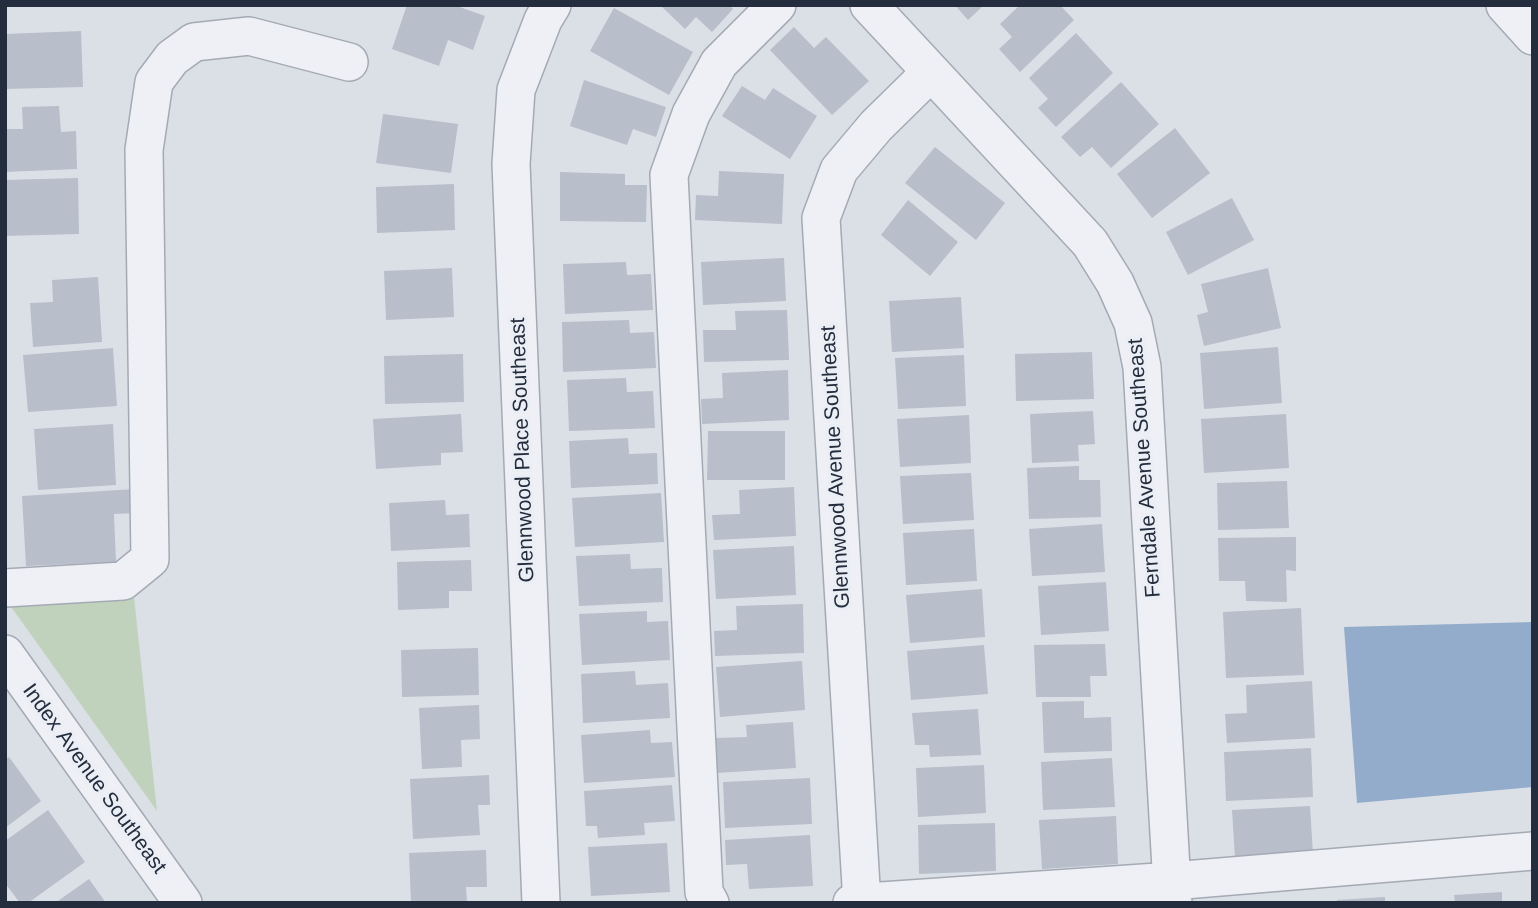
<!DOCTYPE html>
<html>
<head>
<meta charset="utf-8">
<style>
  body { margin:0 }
  #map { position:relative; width:1538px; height:908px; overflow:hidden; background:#dbe0e7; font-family:Arial,sans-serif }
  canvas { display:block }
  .frame { position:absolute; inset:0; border:7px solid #242d3e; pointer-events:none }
</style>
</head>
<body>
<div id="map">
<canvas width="1538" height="908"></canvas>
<div class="frame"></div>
</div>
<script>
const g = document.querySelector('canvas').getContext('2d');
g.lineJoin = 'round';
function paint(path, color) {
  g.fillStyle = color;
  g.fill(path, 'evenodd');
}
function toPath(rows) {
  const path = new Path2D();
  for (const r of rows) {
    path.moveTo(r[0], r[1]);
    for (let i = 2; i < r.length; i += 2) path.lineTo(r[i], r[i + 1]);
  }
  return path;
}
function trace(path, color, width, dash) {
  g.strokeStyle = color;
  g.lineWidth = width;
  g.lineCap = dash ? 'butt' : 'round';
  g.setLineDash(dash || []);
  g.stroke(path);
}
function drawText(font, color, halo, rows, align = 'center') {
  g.font = font + ' Arial,sans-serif';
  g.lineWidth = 7;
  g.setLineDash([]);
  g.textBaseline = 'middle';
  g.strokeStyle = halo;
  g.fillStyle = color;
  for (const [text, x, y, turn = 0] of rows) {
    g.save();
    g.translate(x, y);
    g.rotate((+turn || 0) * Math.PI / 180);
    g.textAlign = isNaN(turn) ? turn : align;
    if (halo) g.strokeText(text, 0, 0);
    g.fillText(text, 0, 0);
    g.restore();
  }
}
const green = toPath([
  [134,597,157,811,9,604]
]);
const water = toPath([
  [1533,622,1533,787,1357,803,1344,627]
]);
const building = toPath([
  [407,5,454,5,485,16,473,50,448,40,439,66,392,49],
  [660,5,729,5,733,9,712,32,696,17,685,29],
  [955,5,984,5,968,20],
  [1020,5,1060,5,1074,20,1020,72,999,49,1012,37,1000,24],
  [614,8,693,52,669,95,590,51],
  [794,27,814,48,826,37,869,81,832,115,770,50],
  [81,31,83,87,5,89,5,34],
  [1076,33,1113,73,1056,127,1038,108,1048,99,1029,78],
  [584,80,666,107,656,137,633,129,627,145,570,126],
  [1121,82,1159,124,1111,168,1092,147,1080,157,1061,137],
  [742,86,765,100,773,88,817,116,790,159,722,116],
  [59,106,61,132,76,131,77,169,5,172,5,129,23,129,22,107],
  [383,114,458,124,451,173,376,163],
  [1175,128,1210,173,1152,218,1117,174],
  [935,147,1005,203,976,240,905,183],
  [719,171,784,174,782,224,695,220,696,195,718,196],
  [560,172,625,174,625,185,647,185,646,222,560,221],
  [78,178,79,234,5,236,5,180],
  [454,184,455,230,377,233,376,187],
  [1232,198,1254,240,1188,275,1166,232],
  [908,200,958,242,930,276,881,235],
  [784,258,786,301,703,305,701,262],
  [626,262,627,275,651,274,653,310,565,314,563,264],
  [452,268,454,317,386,320,384,271],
  [1268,268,1281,328,1204,346,1197,315,1208,312,1201,284],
  [98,277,102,342,33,347,30,303,53,302,52,280],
  [961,297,964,348,892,352,889,301],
  [787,310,789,360,704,362,703,330,736,330,735,311],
  [629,320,630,333,654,332,656,368,563,372,562,322],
  [1278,347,1282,403,1204,409,1200,353],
  [113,348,117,406,28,412,23,355],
  [1092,352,1094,399,1016,401,1015,354],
  [463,354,464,402,385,404,384,356],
  [964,355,966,406,898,409,895,358],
  [788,370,789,420,702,424,701,399,723,398,722,373],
  [626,378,627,392,653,391,655,428,569,431,567,380],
  [1093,411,1095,444,1078,445,1079,461,1032,463,1030,414],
  [461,414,463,452,441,453,441,465,376,469,373,419],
  [1286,414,1289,468,1204,473,1201,419],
  [969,415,971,463,900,467,897,419],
  [113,424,116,485,38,490,34,429],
  [708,431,785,431,785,480,707,480],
  [628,438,629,454,657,453,658,484,571,488,569,441],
  [1079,466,1079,480,1100,480,1101,517,1029,519,1027,468],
  [971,473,974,520,903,524,900,476],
  [1287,481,1289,528,1218,530,1217,483],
  [794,487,796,536,714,540,712,515,740,514,739,490],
  [135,489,137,513,114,514,116,562,26,566,22,496],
  [661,493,664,542,575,547,572,498],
  [445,500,446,515,469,514,470,547,391,551,389,503],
  [1102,524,1105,572,1032,576,1029,529],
  [974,529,977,581,906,585,903,533],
  [1296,537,1296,571,1286,570,1287,602,1246,601,1245,581,1219,581,1218,538],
  [794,546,796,595,716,599,713,550],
  [630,554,631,569,662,568,663,602,579,606,576,556],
  [471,560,472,591,449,591,449,608,398,610,397,562],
  [1106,582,1109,631,1041,635,1038,586],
  [982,589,985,637,910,643,906,595],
  [803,604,804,653,715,656,714,631,737,630,736,606],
  [1301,608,1304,675,1226,678,1223,612],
  [647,611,647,622,668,621,670,660,582,665,579,614],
  [1105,644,1107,676,1090,676,1091,697,1036,697,1034,645],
  [984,645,988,694,911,700,907,651],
  [478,648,479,695,402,697,401,650],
  [802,661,805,710,720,717,716,667],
  [635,671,636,685,668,683,670,718,583,723,581,674],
  [1312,681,1315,738,1227,743,1225,714,1247,713,1246,685],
  [1084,701,1084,718,1111,717,1112,751,1044,753,1042,702],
  [479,705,480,739,461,740,462,767,422,769,419,708],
  [978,709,981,755,930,757,929,745,915,745,912,713],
  [793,722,796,768,717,773,715,738,747,737,746,725],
  [650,730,651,743,672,742,675,777,584,783,581,735],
  [1311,748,1313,797,1226,801,1224,752],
  [9,757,41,801,5,828,5,760],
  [1112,758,1115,807,1043,810,1041,762],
  [984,765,986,813,918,817,916,768],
  [489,775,490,805,478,805,480,835,413,839,410,779],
  [810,778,812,824,725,828,723,782],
  [672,785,675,821,644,823,645,835,598,838,597,826,586,826,584,791],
  [1310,806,1313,854,1235,858,1232,810],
  [48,810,85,862,28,903,20,903,5,883,5,841],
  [1116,816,1118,864,1042,869,1039,820],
  [995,823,996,871,919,874,918,825],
  [810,835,813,886,749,889,747,864,726,865,725,840],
  [667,843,670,892,591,896,588,847],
  [486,850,487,887,466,887,467,902,411,903,409,853],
  [89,879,106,903,55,903],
  [1502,892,1502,903,1455,903,1454,895],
  [1385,897,1385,903,1337,903,1337,900]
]);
const minor = toPath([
  [869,5,1090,243,1115,283,1133,323,1142,367,1173,903],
  [1505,5,1533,36],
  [5,588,123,581,150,559,144,150,154,82,172,58,194,42,249,36,349,62],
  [5,654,183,903],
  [541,903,511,164,516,90,543,20,552,5],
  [710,903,704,892,669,175,691,114,719,63,777,5],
  [852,903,1172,881,1533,851],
  [862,903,821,218,839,170,876,126,931,72]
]);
const streetNames = [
  ["Glennwood Place Southeast",523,450,-92],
  ["Glennwood Avenue Southeast",836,467,-93],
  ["Ferndale Avenue Southeast",1145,468,-94],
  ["Index Avenue Southeast",94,779,54]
];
paint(green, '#c1d2bc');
paint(water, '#93accb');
paint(building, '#b8beca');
trace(minor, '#a4aab4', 40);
trace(minor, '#eef0f5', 37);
drawText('21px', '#242d3e', '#ebeff5', streetNames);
</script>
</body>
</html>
